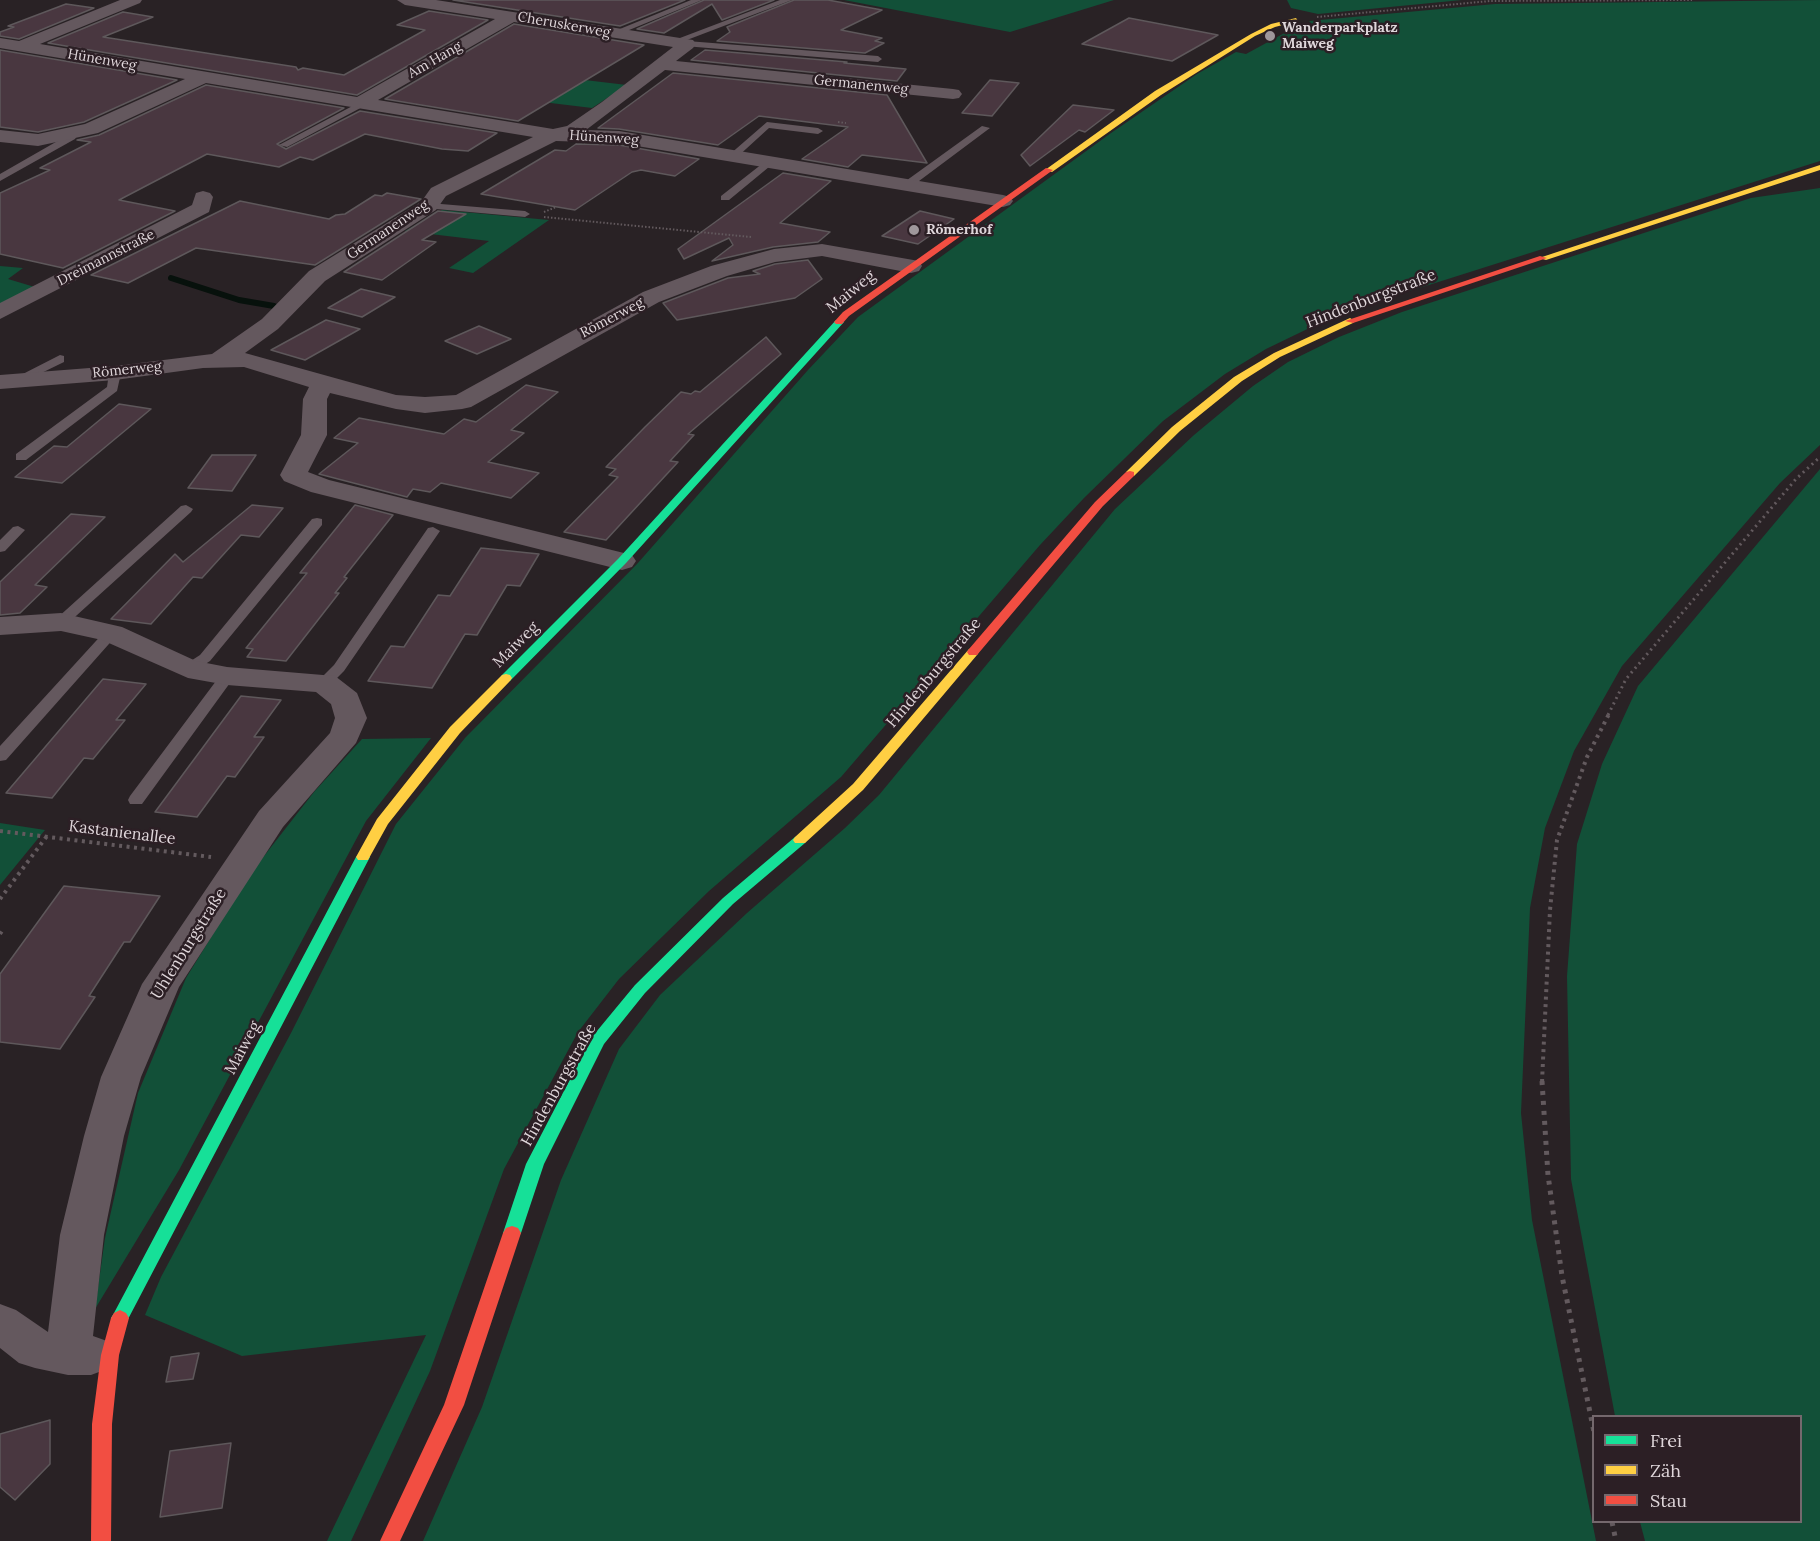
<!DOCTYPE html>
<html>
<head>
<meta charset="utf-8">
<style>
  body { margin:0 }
  #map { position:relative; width:1820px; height:1541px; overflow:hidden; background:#292225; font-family:Lora,serif }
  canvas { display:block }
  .legend { position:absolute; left:1592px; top:1415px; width:210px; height:108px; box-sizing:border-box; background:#2c1f25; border:2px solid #74686d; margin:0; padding:8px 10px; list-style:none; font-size:18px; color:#dfd6da }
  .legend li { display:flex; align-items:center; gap:12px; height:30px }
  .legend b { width:30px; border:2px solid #74686d }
</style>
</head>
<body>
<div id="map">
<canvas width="1820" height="1541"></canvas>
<ul class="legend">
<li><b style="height:8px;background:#16e098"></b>Frei</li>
<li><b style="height:8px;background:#ffcf43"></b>Zäh</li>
<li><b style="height:8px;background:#f24e42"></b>Stau</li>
</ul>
</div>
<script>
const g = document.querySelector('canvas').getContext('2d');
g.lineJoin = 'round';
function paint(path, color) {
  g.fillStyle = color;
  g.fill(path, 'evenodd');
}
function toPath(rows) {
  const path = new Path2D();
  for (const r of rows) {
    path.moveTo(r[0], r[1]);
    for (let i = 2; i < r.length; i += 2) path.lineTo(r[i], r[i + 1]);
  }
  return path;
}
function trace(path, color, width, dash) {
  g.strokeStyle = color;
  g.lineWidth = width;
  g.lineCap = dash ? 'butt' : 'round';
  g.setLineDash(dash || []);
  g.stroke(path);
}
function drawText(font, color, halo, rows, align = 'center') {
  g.font = font + ' Lora,serif';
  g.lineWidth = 5;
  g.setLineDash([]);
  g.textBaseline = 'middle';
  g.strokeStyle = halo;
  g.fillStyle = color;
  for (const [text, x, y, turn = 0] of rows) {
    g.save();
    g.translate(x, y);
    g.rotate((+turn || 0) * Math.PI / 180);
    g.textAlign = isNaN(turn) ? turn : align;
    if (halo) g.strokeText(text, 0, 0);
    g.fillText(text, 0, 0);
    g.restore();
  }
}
const green = toPath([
  [844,0,1114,0,1010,32],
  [1287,0,1462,0,1318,14,1291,8],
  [1820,0,1820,161,1388,298,1326,320,1266,349,1225,374,1163,421,1084,498,1040,545,841,777,709,891,619,979,578,1032,504,1169,430,1371,351,1541,327,1541,426,1335,242,1356,145,1315,161,1277,291,1033,396,824,465,738,637,564,808,370,858,317,1111,133,1197,74,1236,52,1246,54,1290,30,1313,25,1309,21,1495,4],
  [534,74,627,85,592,108,501,97],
  [1820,188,1820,445,1780,483,1622,666,1574,751,1545,828,1530,908,1521,1113,1532,1220,1596,1541,423,1541,482,1407,561,1180,619,1049,660,995,747,913,845,828,879,795,1115,509,1194,435,1253,386,1288,362,1339,337,1402,312,1751,198],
  [442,210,549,220,473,273,449,268,489,241,405,231],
  [0,266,23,268,8,279,38,288,0,307],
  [1820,469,1820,1541,1645,1541,1640,1522,1800,1522,1800,1416,1615,1416,1571,1179,1567,976,1577,844,1602,764,1638,686],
  [431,738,366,821,179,1170,95,1309,105,1238,138,1093,186,978,250,874,314,792,362,739],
  [0,823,45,830,0,885]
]);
const stream = toPath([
  [171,278,239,300,274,306]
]);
const building = toPath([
  [453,0,685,0,620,26,453,0],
  [704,0,774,0,722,20,712,4,664,33,637,29,704,0],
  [794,0,828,0,882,10,841,30,882,38,875,41,884,43,865,53,717,41,730,32,727,27,794,0],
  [66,4,94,8,19,39,0,36,0,32,14,27,8,26,66,4],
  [429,11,488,20,357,95,48,43,123,12,153,17,103,37,296,67,298,70,303,68,344,75,425,30,397,25,429,11],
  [1129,18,1218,35,1172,61,1082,44,1129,18],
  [514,24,644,45,518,121,385,99,514,24],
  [0,50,177,80,84,122,38,132,0,127,0,50],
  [705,50,847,62,844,63,906,69,897,81,691,60,705,50],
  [673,73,887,95,927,163,862,155,848,167,802,159,848,127,759,116,718,145,619,129,598,128,673,73],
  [990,80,1019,83,992,116,962,113,990,80],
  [206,85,344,108,277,144,286,149,360,111,497,133,468,151,442,149,365,134,313,160,300,157,279,167,207,154,119,200,175,211,63,268,0,254,0,193,50,170,40,168,91,142,77,140,99,135,206,85],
  [1073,105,1114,110,1085,132,1079,130,1030,166,1021,155,1073,105],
  [576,144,619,145,699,159,675,176,641,170,632,172,575,210,481,194,555,150,566,151,576,144],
  [783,173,831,181,780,223,830,232,818,242,773,247,712,261,733,245,729,238,684,259,678,249,783,173],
  [387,193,421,199,315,265,196,248,128,283,91,275,240,201,329,219,336,215,345,214,375,195,382,196,387,193],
  [438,211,466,214,422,240,436,242,382,280,344,272,438,211],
  [920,211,954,219,918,244,882,236,920,211],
  [808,260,822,279,795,298,677,320,663,303,728,278,760,274,753,271,775,264,808,260],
  [361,289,395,297,362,317,328,308,361,289],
  [326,320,360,329,305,360,271,350,326,320],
  [479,326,511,339,477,354,445,341,479,326],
  [766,337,781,354,688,434,694,435,670,461,678,462,606,540,564,532,618,477,609,475,616,469,606,467,645,427,681,392,691,394,695,391,700,392,766,337],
  [526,385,558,392,511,430,524,433,488,462,539,473,511,498,441,483,430,492,413,489,407,497,319,474,358,443,334,438,359,418,444,434,464,419,476,422,526,385],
  [119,404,151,409,62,483,15,477,54,446,67,447,119,404],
  [212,455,256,455,232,491,188,488,212,455],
  [252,505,283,508,259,537,241,535,202,578,193,577,151,624,111,619,175,554,183,562,252,505],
  [355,505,393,515,344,577,347,578,335,593,339,593,286,661,247,657,253,649,246,648,307,573,300,573,355,505],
  [71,514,105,517,35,585,47,587,20,613,0,615,0,582,71,514],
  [481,548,539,554,520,586,507,585,477,635,465,634,432,688,368,681,391,646,404,647,438,595,450,596,481,548],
  [103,679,146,684,116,720,125,720,93,759,84,758,52,798,6,793,103,679],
  [241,696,281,700,254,737,264,737,235,777,227,776,197,817,155,812,241,696],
  [64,886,160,896,130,942,124,942,89,996,95,997,60,1049,0,1042,0,974,64,886],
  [199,1353,193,1379,166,1382,171,1357,199,1353],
  [50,1420,50,1464,15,1500,0,1487,0,1434,50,1420],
  [231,1443,222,1508,160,1517,170,1451,231,1443]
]);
const pathFar3 = toPath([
  [1317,17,1490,1,1692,0],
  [838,122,846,123],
  [544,212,556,207],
  [544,217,751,237]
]);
const pathFar2 = toPath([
  [1608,715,1626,679,1796,479,1820,457]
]);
const pathFar1 = toPath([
  [0,831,211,857],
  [0,899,47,836],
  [0,934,4,928],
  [1542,1082,1550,910,1557,840,1587,757,1609,714]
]);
const path = toPath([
  [1542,1081,1548,1175,1562,1276,1594,1432],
  [1612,1522,1616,1541]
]);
const lane = toPath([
  [691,0,702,0,617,35,610,33,691,0],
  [780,0,792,0,679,43,672,41,780,0],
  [687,41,878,56,882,59,878,62,684,46,684,42,687,41],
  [360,102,368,104,287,147,279,145,360,102],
  [767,122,818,128,823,131,818,134,769,128,735,159,729,159,729,155,767,122],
  [982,126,990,128,911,187,903,187,903,183,982,126],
  [71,131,79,133,75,139,0,181,0,174,68,135,71,131],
  [767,160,775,162,729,200,721,200,721,196,767,160],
  [429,203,525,211,530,214,525,217,425,208,425,204,429,203],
  [60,355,64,356,64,362,25,381,21,382,15,378,60,355],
  [115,369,121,373,117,391,26,460,16,460,16,454,107,387,109,373,115,369],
  [186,505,193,509,191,512,66,625,56,625,54,622,56,619,181,506,186,505],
  [317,518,322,519,322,525,210,661,193,672,183,672,180,669,183,666,200,655,312,519,317,518],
  [18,526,25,530,5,551,0,552,0,540,13,527,18,526],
  [433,527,440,531,344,671,329,686,319,686,316,683,334,665,428,528,433,527],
  [111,628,119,633,116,636,6,760,0,761,0,746,106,630,111,628],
  [227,671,235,676,142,804,130,804,128,800,130,796,222,673,227,671]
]);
const street = toPath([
  [120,0,142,0,140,3,40,44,357,97,495,19,405,5,397,0,436,0,693,40,696,44,693,48,676,61,953,89,959,90,962,94,959,98,953,99,665,70,586,130,619,131,1003,195,1010,197,1013,201,1010,205,1003,207,619,143,556,141,446,196,436,210,325,281,278,329,245,353,396,395,425,397,456,395,643,292,711,266,774,249,822,244,919,261,922,266,919,271,911,273,822,256,775,262,727,276,659,302,471,407,462,409,425,413,396,409,330,393,327,399,327,435,308,472,329,480,632,555,636,561,632,567,622,570,311,492,284,481,280,475,301,435,303,399,309,387,244,367,203,368,115,380,0,389,0,375,115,366,212,354,262,319,309,271,421,202,431,188,533,137,206,83,98,133,38,146,0,142,0,130,38,134,85,124,185,79,0,48,0,38,19,41,120,0],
  [514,22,673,47,602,102,567,126,553,129,378,100,514,22],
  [203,191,210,193,213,197,209,212,0,319,0,303,192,205,196,193,203,191],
  [61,613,122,627,196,661,227,667,335,676,357,693,367,718,356,743,283,827,179,987,141,1077,124,1136,104,1235,93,1336,107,1341,114,1355,107,1369,91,1375,68,1375,35,1368,19,1363,0,1348,0,1304,16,1310,48,1332,60,1235,84,1136,101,1077,142,984,259,811,330,733,335,718,331,704,316,692,227,685,188,678,102,640,61,631,0,635,0,617,61,613]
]);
const fast = toPath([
  [836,320,844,322,626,563,510,681,502,681,500,678,502,675,618,559,836,320],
  [800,835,807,840,805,843,733,904,645,993,604,1044,544,1164,521,1233,518,1238,512,1240,506,1238,503,1233,526,1164,592,1037,635,985,723,898,795,837,800,835],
  [363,852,370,857,126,1323,120,1326,114,1323,111,1318,114,1313,356,857,363,852]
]);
const slow = toPath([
  [1296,18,1298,21,1275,27,1255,36,1161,95,1052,172,1045,170,1155,91,1251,34,1271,24,1296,18],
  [1820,165,1820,170,1546,260,1539,258,1820,165],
  [1350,318,1355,321,1353,323,1280,357,1242,381,1180,431,1134,476,1126,476,1126,472,1172,427,1234,377,1274,353,1350,318],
  [973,648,979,652,977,655,863,790,805,843,795,843,793,840,795,837,853,784,969,649,973,648],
  [506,674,510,675,512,678,510,681,460,733,388,824,368,860,358,860,356,857,377,819,450,727,502,675,506,674]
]);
const jam = toPath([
  [1046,168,1053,170,849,316,842,324,836,324,834,322,843,312,1046,168],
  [1540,256,1547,258,1353,323,1345,321,1540,256],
  [1130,471,1134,472,1134,476,1103,506,977,655,969,655,967,652,969,649,1095,502,1126,472,1130,471],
  [512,1226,518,1228,521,1233,464,1405,400,1541,380,1541,444,1405,503,1233,506,1228,512,1226],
  [120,1310,126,1313,129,1318,119,1355,112,1424,111,1541,91,1541,92,1424,101,1355,111,1318,114,1313,120,1310]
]);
const markers = [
  [1270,36,6,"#9f979b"],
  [914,230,6,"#9f979b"]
];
const farStreetnames = [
  ["Cheruskerweg",564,25,10],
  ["Hünenweg",102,60,10],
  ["Am Hang",435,60,-30],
  ["Germanenweg",861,85,6],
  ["Hünenweg",604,138,4],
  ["Germanenweg",388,230,-34],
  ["Dreimannstraße",106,258,-27],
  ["Römerweg",612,318,-28],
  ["Römerweg",127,370,-6]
];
const farPoinames = [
  ["Wanderparkplatz",1282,28],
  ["Maiweg",1282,44],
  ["Römerhof",926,230]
];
const streetNames = [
  ["Maiweg",851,292,-39],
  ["Hindenburgstraße",1371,299,-21],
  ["Maiweg",516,645,-45],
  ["Hindenburgstraße",934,673,-50],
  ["Kastanienallee",122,833,7],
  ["Uhlenburgstraße",189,944,-58],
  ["Maiweg",243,1048,-62],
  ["Hindenburgstraße",559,1085,-61]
];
paint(green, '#125038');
trace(stream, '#07110c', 6);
paint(building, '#493740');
trace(building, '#5e585b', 1.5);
trace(pathFar3, '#635a5e', 2, [1.5, 2]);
trace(pathFar2, '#635a5e', 3, [2, 4]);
trace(pathFar1, '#635a5e', 4, [3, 4.5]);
trace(path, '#635a5e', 5, [4, 6]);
paint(lane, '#64585e');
paint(street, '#64585e');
paint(fast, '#16e098');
paint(slow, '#ffcf43');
paint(jam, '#f24e42');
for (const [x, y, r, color] of markers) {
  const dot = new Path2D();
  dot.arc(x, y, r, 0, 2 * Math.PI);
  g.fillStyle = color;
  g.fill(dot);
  trace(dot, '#2c1f25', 2);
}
drawText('14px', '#dfd6da', '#2c1f25', farStreetnames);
drawText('bold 14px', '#dfd6da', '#2c1f25', farPoinames, 'left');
drawText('16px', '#dfd6da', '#2c1f25', streetNames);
</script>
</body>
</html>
